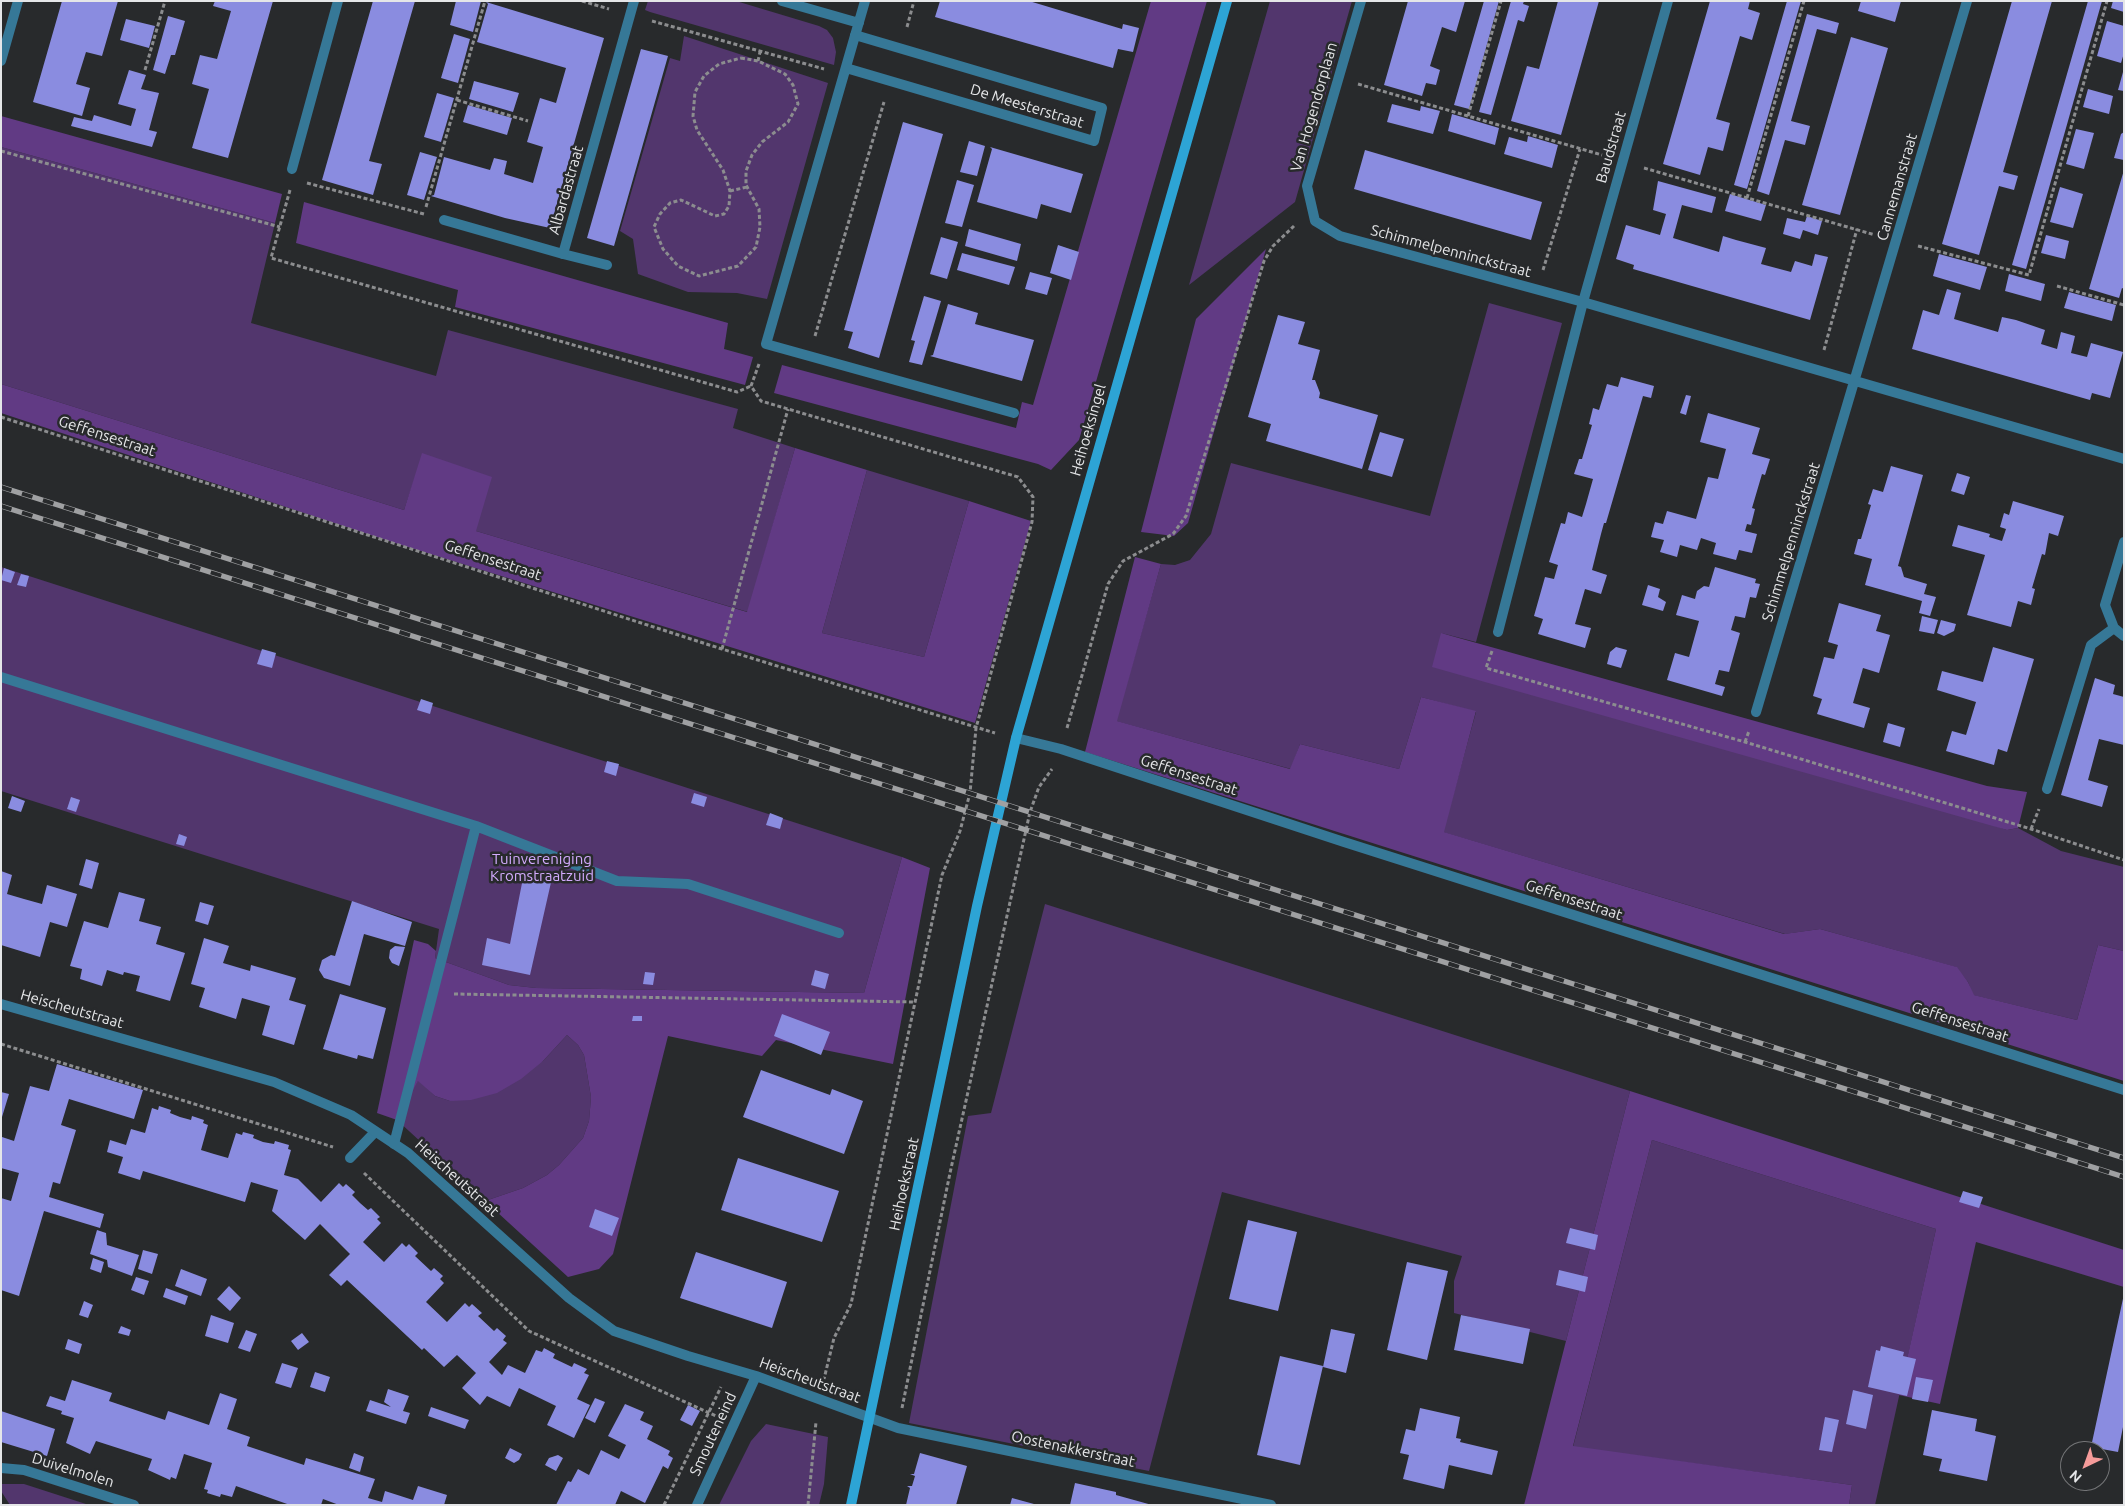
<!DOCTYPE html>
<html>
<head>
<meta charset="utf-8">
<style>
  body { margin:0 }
  #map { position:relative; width:2125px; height:1506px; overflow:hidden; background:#282a2c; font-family:Ubuntu,sans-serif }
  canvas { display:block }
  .frame { position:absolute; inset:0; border:2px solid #e5e6e8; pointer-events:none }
  .north { position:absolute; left:2060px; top:1441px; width:50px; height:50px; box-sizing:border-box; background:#282a2c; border:1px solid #747577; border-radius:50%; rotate:222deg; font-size:14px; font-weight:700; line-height:20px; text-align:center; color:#e5e6e8 }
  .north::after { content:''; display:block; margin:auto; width:18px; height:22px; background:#f59b9a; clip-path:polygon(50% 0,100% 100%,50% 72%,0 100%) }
</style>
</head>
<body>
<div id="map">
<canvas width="2125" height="1506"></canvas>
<div class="frame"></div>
<div class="north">N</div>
</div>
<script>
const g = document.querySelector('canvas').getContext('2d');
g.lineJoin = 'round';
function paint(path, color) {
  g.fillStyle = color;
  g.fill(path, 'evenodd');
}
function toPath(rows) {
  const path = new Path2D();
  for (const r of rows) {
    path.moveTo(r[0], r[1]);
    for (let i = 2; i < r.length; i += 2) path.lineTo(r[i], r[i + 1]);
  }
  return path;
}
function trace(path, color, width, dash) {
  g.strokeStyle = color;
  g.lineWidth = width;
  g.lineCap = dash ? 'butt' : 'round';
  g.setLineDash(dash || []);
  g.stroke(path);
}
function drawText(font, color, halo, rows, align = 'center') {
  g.font = font + ' Ubuntu,sans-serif';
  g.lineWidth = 5;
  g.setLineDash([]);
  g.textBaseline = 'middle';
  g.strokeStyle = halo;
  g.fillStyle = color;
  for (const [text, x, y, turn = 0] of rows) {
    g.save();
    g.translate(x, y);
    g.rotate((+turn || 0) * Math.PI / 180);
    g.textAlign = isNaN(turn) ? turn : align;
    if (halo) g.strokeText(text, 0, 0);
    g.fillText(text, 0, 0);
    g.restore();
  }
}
const green = toPath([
  [648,1,736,1,819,26,827,30,833,38,836,52,834,65,650,12,645,10],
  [1270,1,1352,1,1295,202,1189,285],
  [684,36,828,83,767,299,737,293,688,292,638,274,633,239,620,231,670,58,680,61],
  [1,147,275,223,251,323,436,376,448,330,738,409,733,428,795,448,748,612,476,531,423,454,404,510,1,384],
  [1489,303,1562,323,1476,642,1441,633,2007,830,2018,828,2061,851,2124,867,2124,951,2098,945,2077,1020,1973,995,1968,982,1956,967,1820,929,1785,934,1443,832,1476,712,1421,697,1399,769,1300,744,1291,769,1116,721,1161,564,1175,565,1190,560,1211,534,1231,463,1430,516],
  [867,470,969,501,924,657,822,633],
  [1,567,902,857,864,993,536,988,509,985,435,958,439,929,1,791],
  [1045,904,1630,1091,1566,1341,1454,1313,1454,1281,1462,1256,1222,1192,1149,1471,909,1423,968,1116,991,1113],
  [567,1035,578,1045,584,1055,591,1097,589,1121,583,1138,559,1165,547,1175,523,1188,485,1201,397,1120,418,1080,435,1096,450,1101,543,1061],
  [1652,1140,1936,1229,1875,1505,1849,1505,1852,1485,1573,1447],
  [766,1424,828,1437,824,1484,819,1505,719,1505,751,1441],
  [1,1484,24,1484,89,1505,10,1505,1,1491]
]);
const forest = toPath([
  [1151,1,1207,1,1079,440,1051,470,1038,464,774,393,782,365,1016,428,1022,402,1033,405],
  [1,116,282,194,275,223,1,147],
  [304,202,728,323,724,349,753,357,745,385,455,307,458,290,296,243],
  [1266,249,1188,523,1174,536,1141,532,1196,319],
  [1,384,404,510,422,453,492,477,476,531,747,612,795,448,867,470,822,633,924,657,969,501,1031,521,975,723,395,543,1,413],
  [1135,557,1161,564,1117,721,1290,769,1300,744,1399,769,1421,697,1476,711,1444,832,1784,934,1820,929,1957,967,1968,982,1974,995,2077,1020,2098,945,2124,951,2124,1081,1085,752],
  [1441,633,1987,786,2027,792,2018,828,2007,830,1432,667],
  [902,857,930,868,893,1064,776,1040,762,1056,668,1036,613,1254,599,1269,568,1277,485,1201,523,1188,547,1175,559,1165,583,1138,589,1121,591,1097,584,1055,578,1045,567,1035,543,1061,521,1079,497,1093,471,1100,450,1101,435,1096,418,1081,397,1120,377,1113,414,940,428,944,436,951,435,958,509,985,536,988,864,993],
  [1630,1091,2124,1250,2124,1287,1976,1242,1940,1404,1899,1395,1936,1229,1652,1140,1573,1446,1852,1485,1849,1505,1524,1505]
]);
const building = toPath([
  [62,1,118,1,102,56,86,52,76,84,90,88,82,116,33,102],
  [215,1,273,1,228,158,192,148,209,89,192,84,200,55,217,59,231,11,213,6],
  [373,1,415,1,369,161,382,164,373,195,322,180],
  [456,1,481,1,473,32,450,25],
  [940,1,1029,1,1122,29,1123,24,1139,28,1133,52,1118,49,1113,68,935,17],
  [1408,1,1465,1,1456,32,1442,27,1430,66,1440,70,1436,85,1426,83,1422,96,1384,85],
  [1484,1,1499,1,1469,109,1454,105],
  [1511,1,1524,1,1523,4,1529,6,1524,22,1518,20,1491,115,1479,112],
  [1558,1,1599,1,1561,135,1511,121,1527,66,1539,69],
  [1710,1,1750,1,1748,9,1760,13,1752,40,1740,36,1716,119,1730,123,1723,151,1708,147,1700,175,1663,164],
  [1787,1,1801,1,1747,189,1734,185],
  [1861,1,1901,1,1895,22,1858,11],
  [2012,1,2052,1,2003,172,2018,176,2014,190,1999,186,1979,255,1942,244],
  [2088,1,2102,1,2026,269,2012,265],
  [2113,1,2124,1,2124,12,2111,8],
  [486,2,604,38,550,228,505,218,431,196,434,195,444,157,490,170,494,158,507,161,504,174,533,183,543,147,527,142,540,98,556,103,566,68,477,42,488,4],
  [1807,14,1839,23,1836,34,1817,29,1791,121,1810,126,1805,145,1785,140,1769,195,1757,191],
  [168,16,185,21,175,55,171,55,165,74,153,70],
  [126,19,155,26,149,48,120,40],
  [2107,21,2124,26,2124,53,2121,63,2097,56],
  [454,34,470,39,458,83,441,78],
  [1851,37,1888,48,1840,215,1802,205],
  [641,49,668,56,614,246,587,238],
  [129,70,146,75,141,89,159,93,149,130,157,132,152,147,71,126,74,117,92,121,94,115,131,126,136,109,118,104],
  [2123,72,2124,72,2124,91,2118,90],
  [474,81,519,93,513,112,469,99],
  [2088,89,2113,96,2109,114,2083,107],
  [437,93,454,98,441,142,424,137],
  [1392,104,1420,111,1421,106,1440,111,1433,134,1387,122],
  [468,105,512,118,507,135,463,122],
  [1452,114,1499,128,1495,145,1448,131],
  [903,122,943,134,879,358,848,348,853,332,844,330],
  [2076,129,2094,133,2084,169,2066,164],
  [2124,132,2124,160,2114,158,2121,134],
  [1528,136,1558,145,1552,168,1504,154,1509,137,1527,142],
  [969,141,985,146,977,176,960,172],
  [990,147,1083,174,1071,213,1041,204,1037,219,977,202,992,149],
  [1365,150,1542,202,1531,240,1354,189],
  [420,152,437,157,424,200,407,195],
  [2124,170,2124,289,2122,288,2119,298,2089,289],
  [957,180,974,185,962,227,945,223],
  [1658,181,1716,197,1712,213,1682,205,1673,238,1719,252,1723,236,1736,240,1766,248,1761,264,1791,272,1795,261,1812,266,1815,254,1828,257,1810,320,1633,269,1634,265,1616,259,1626,225,1660,235,1666,214,1653,210],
  [2060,187,2083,194,2073,228,2050,222],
  [1730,194,1766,205,1761,221,1725,211],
  [1807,216,1822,221,1818,235,1803,230,1800,239,1783,234,1787,218,1805,222],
  [969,229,1021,244,1017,261,965,246],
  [2046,235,2069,241,2065,259,2041,253],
  [941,237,958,242,947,279,930,274],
  [1058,245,1079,252,1071,280,1050,273],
  [962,253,1015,267,1009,285,957,270],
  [1939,254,1987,267,1980,290,1933,276],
  [1030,272,1052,278,1047,295,1025,289],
  [2009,274,2045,284,2041,301,2005,291],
  [1947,289,1961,293,1954,319,1998,332,2002,317,2016,320,2045,330,2041,344,2057,349,2061,332,2075,336,2071,353,2087,357,2091,343,2123,352,2110,398,2092,393,2090,400,1912,349,1923,310,1939,315],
  [2069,292,2116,305,2112,321,2064,308],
  [924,296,941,301,922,365,909,362,915,341,911,340],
  [948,304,978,313,975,324,1034,340,1022,381,930,356,933,355],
  [1278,315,1305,322,1298,344,1320,350,1312,380,1315,380,1320,393,1319,398,1378,415,1362,469,1266,441,1271,424,1248,417],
  [1621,377,1654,386,1651,398,1643,396,1606,523,1604,523,1601,534,1592,570,1607,575,1601,594,1585,589,1575,624,1591,628,1585,648,1538,634,1543,619,1534,616,1545,577,1554,579,1558,565,1549,562,1561,523,1565,524,1568,512,1582,517,1586,504,1593,479,1574,474,1579,459,1582,459,1592,425,1589,424,1593,408,1599,410,1607,384,1618,387],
  [1686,395,1691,396,1686,415,1680,413],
  [1708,413,1760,428,1752,454,1770,459,1765,475,1762,474,1752,508,1755,509,1751,525,1747,524,1745,531,1757,534,1752,553,1739,550,1736,560,1713,554,1716,543,1701,538,1697,550,1680,545,1677,557,1660,552,1664,540,1651,537,1655,522,1663,524,1667,511,1696,519,1708,477,1718,479,1726,449,1700,442],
  [1380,432,1404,439,1392,477,1368,470],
  [1891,466,1923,475,1898,566,1901,567,1904,577,1927,584,1924,594,1936,597,1930,616,1919,613,1922,601,1865,585,1872,559,1854,554,1858,539,1861,539,1871,505,1868,504,1873,489,1883,492],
  [1957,473,1970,477,1964,495,1951,491],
  [2013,501,2064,516,2058,536,2049,533,2045,555,2042,554,2032,588,2035,589,2031,605,2018,601,2011,627,1967,615,1985,555,1952,546,1958,525,1990,534,1989,537,2002,541,2006,529,2000,527,2004,513,2009,515],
  [1715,567,1756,579,1755,583,1760,584,1756,598,1750,597,1745,618,1735,616,1731,630,1740,633,1729,672,1719,670,1715,684,1725,687,1722,696,1667,680,1675,653,1689,657,1699,621,1676,615,1682,595,1695,599,1697,591,1704,586,1709,587],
  [4,568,15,572,11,583,1,580],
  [21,574,29,576,26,587,17,585],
  [1648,585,1660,589,1658,597,1666,602,1663,611,1642,605],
  [1839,603,1881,615,1876,631,1890,635,1879,673,1863,668,1853,703,1870,708,1864,728,1817,714,1822,699,1813,696,1824,657,1834,659,1838,645,1828,642],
  [1922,616,1938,620,1934,634,1919,631],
  [1941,620,1956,624,1954,631,1944,636,1937,633],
  [1616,647,1627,650,1621,668,1607,664,1610,652],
  [1993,647,2034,659,2007,752,1998,749,1994,765,1946,751,1952,731,1966,735,1976,702,1937,690,1942,671,1983,682],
  [262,649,276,653,272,668,257,664],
  [2095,678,2115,685,2113,694,2124,697,2124,745,2099,739,2088,780,2108,786,2102,807,2061,795],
  [421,699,433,703,430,714,417,710],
  [1888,723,1905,728,1900,747,1883,742],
  [607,761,619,764,616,776,604,772],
  [694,793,707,797,704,807,691,803],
  [12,796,25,801,21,812,8,808],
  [71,797,80,800,76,812,67,809],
  [770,813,783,818,780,829,766,825],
  [179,834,187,837,184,846,176,844],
  [86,859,99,863,92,889,79,885],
  [1,871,12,875,7,894,24,899,42,904,47,885,77,894,67,927,50,922,40,957,1,945],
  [524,873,552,878,530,975,482,965,487,938,510,944],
  [119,892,145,899,139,921,161,927,156,944,185,953,170,1001,136,991,140,976,124,972,123,975,107,970,102,986,80,979,82,969,70,966,84,921,108,928],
  [352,901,412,922,405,946,364,934,350,986,324,978,319,970,322,960,331,955,335,956],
  [200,902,214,906,208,925,195,921],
  [204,938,229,946,223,963,250,971,251,965,296,978,289,1000,306,1005,294,1045,262,1035,270,1006,242,998,236,1019,199,1007,205,988,191,984],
  [395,946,405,947,399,966,392,963,389,958,390,950],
  [815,970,829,974,825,989,811,985],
  [645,972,655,973,653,985,643,984],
  [340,994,386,1008,373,1059,358,1055,357,1059,323,1049],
  [782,1014,830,1032,821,1055,774,1036],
  [633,1016,642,1016,642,1021,632,1021],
  [57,1064,143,1090,134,1119,69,1099,61,1125,76,1130,60,1184,53,1182,49,1197,104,1214,100,1228,44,1211,19,1296,1,1290,1,1198,11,1201,19,1173,1,1168,1,1140,2,1137,14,1141,30,1086,49,1091],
  [761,1070,830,1095,832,1089,863,1101,844,1154,743,1117],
  [1,1092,9,1094,2,1117,1,1117],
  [159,1106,171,1110,170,1113,180,1117,191,1120,192,1116,204,1120,203,1123,208,1125,201,1150,214,1154,228,1158,236,1133,242,1135,243,1132,254,1135,253,1138,263,1142,274,1144,275,1141,289,1145,288,1149,291,1150,284,1175,298,1179,321,1202,339,1183,343,1187,346,1184,355,1192,352,1195,360,1203,368,1210,371,1208,380,1217,377,1219,381,1223,363,1242,384,1262,402,1243,406,1247,409,1244,418,1253,415,1256,431,1271,434,1268,443,1276,440,1279,444,1283,426,1302,447,1322,465,1303,469,1307,472,1304,482,1313,478,1316,494,1331,497,1328,506,1336,503,1340,507,1343,489,1362,502,1375,508,1365,525,1373,536,1350,542,1352,544,1348,555,1354,553,1358,572,1367,574,1363,587,1369,584,1373,589,1375,577,1399,590,1405,574,1438,547,1425,556,1406,519,1388,510,1407,487,1396,480,1405,462,1388,476,1373,457,1355,444,1367,424,1348,422,1350,347,1280,341,1286,329,1275,350,1254,320,1224,305,1240,272,1211,278,1190,251,1182,245,1202,143,1171,140,1180,118,1173,123,1157,107,1152,110,1140,126,1145,131,1129,145,1133,152,1108,158,1110],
  [738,1158,839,1191,822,1242,721,1210],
  [1963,1191,1983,1197,1979,1208,1959,1202],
  [595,1209,619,1218,612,1236,589,1227],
  [1248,1220,1297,1232,1278,1311,1229,1299],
  [1570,1228,1598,1235,1595,1250,1566,1243],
  [97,1230,106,1233,107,1245,139,1255,132,1276,108,1267,107,1260,90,1254],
  [143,1250,158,1254,152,1274,138,1269],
  [696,1252,787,1282,772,1328,680,1298],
  [93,1258,104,1262,101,1273,90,1269],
  [1407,1262,1448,1271,1427,1360,1387,1350],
  [181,1269,207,1279,201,1296,175,1286],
  [1559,1270,1588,1277,1585,1292,1556,1285],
  [136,1277,149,1281,144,1295,131,1290],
  [229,1286,241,1298,230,1311,217,1299],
  [166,1288,188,1296,185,1305,163,1297],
  [2124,1294,2124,1422,2118,1452,2091,1447],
  [84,1301,93,1305,88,1318,79,1315],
  [211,1315,234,1323,228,1343,205,1336],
  [1461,1315,1530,1329,1523,1364,1454,1350],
  [121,1326,131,1330,129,1336,118,1333],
  [1331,1329,1355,1334,1346,1373,1323,1367],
  [246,1330,257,1334,250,1352,238,1348],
  [302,1333,309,1342,298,1350,291,1341],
  [68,1339,82,1344,79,1354,65,1349],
  [1881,1346,1904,1352,1903,1356,1916,1359,1907,1396,1868,1387,1876,1350,1880,1351],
  [1280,1356,1323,1366,1300,1465,1257,1455],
  [282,1363,298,1368,291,1388,275,1383],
  [315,1372,330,1377,325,1392,310,1387],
  [1916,1377,1933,1380,1928,1402,1912,1399],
  [72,1380,112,1393,109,1401,165,1420,168,1411,209,1425,220,1393,237,1399,227,1429,250,1437,247,1446,304,1465,306,1458,375,1479,368,1498,382,1502,385,1491,413,1500,418,1486,447,1495,444,1505,339,1505,323,1499,321,1505,290,1505,236,1486,232,1497,221,1494,220,1497,207,1493,208,1490,204,1489,212,1463,184,1454,176,1479,171,1477,170,1480,148,1470,152,1459,96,1441,90,1454,66,1443,74,1418,61,1414,62,1411,46,1406,50,1396,65,1401],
  [388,1389,409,1396,403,1411,410,1413,406,1424,366,1411,370,1400,391,1407,384,1402],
  [1853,1390,1873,1395,1866,1429,1846,1424],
  [595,1398,605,1402,595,1423,585,1418],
  [625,1404,644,1412,640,1420,653,1426,647,1439,670,1451,668,1455,673,1458,668,1469,663,1466,645,1503,621,1491,615,1505,556,1505,568,1481,571,1482,578,1469,589,1475,601,1450,619,1459,626,1445,608,1436],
  [688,1405,700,1411,692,1426,680,1420],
  [431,1407,469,1420,467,1424,465,1429,428,1416],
  [1420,1408,1460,1417,1456,1438,1461,1439,1460,1442,1498,1451,1492,1475,1449,1465,1444,1489,1403,1479,1409,1455,1400,1453,1406,1429,1415,1431],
  [1932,1410,1977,1419,1975,1431,1996,1436,1987,1481,1939,1471,1942,1459,1923,1455],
  [1,1411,55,1429,47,1456,1,1442],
  [1825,1417,1839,1420,1832,1452,1819,1450],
  [510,1448,522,1454,519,1460,514,1463,505,1458],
  [354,1453,364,1457,360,1472,349,1468],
  [920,1453,967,1466,956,1505,906,1505,910,1488,907,1486,912,1486,915,1476,910,1474,914,1474],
  [558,1455,563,1458,556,1471,545,1465,549,1458],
  [1075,1483,1116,1492,1116,1495,1152,1505,1070,1505],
  [1012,1498,1034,1504,1034,1505,1010,1505]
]);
const path = toPath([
  [582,1,609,9],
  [652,21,824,69],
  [907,27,914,1],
  [741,58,758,61,785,74,793,85,798,104,788,122,762,142,752,155,746,171,746,185,759,209,760,227,756,247,738,266,699,276,678,266,663,249,654,227,660,214,670,203,681,200,715,216,724,214,729,206,730,191,723,170,697,130,693,116,695,92,704,76,719,64,741,58],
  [758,61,760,52],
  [145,70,165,1],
  [1358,84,1602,155],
  [457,100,528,121],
  [1468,116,1501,1],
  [1,151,280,227],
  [1644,168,1875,235],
  [307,183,424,214],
  [290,190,271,258,737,392,751,386],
  [730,191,747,187],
  [1747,198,1804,1],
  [426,207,485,1],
  [1918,246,2029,275,2107,1],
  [1543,270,1580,149],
  [2057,286,2124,305],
  [815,336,884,102],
  [1824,350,1857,229],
  [759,364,751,386,761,401,1018,477,1033,497,1032,522,976,728,970,793,960,831,942,875,851,1304,834,1338,824,1379],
  [1,417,722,649,995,733],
  [722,649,788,409],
  [1492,651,1486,668,1745,742,2031,829,2124,860],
  [1067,728,1108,584,1123,561,1173,534,1186,516,1264,261,1273,246,1294,226],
  [1745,742,1749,731],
  [2031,829,2039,809],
  [454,994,915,1002],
  [1,1044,333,1147],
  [364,1173,529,1331,716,1416],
  [902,1408,950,1173,1030,812,1039,787,1052,769],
  [664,1505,721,1387],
  [808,1505,816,1422]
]);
const lane = toPath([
  [563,254,607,265],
  [1,677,476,826,617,881,688,884,839,933],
  [394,1144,476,826],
  [350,1158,375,1132]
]);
const street = toPath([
  [782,1,859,23],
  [865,1,766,344,1014,413],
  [1361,1,1307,186,1315,221,1340,236,1583,302,2124,459],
  [1,61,18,1],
  [846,68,1094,141,1102,108,855,35],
  [292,169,338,1],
  [444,220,563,254,634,1],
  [2114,628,2124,636],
  [1498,632,1583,302,1668,1],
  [1756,712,1967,1],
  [1016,738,1061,749,1344,842,2124,1090],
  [2047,789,2091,645,2114,628,2105,605,2124,542],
  [1,1004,274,1082,351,1115,408,1153,569,1298,614,1331,688,1356,756,1376,898,1428,1271,1505],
  [1,1468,24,1470,134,1505],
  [697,1505,756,1376]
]);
const secondary = toPath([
  [851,1505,977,906,1016,738,1227,1]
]);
const rail = toPath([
  [1,487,2124,1158],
  [1,506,2124,1177]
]);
const streetNames = [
  ["De Meesterstraat",1027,106,17],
  ["Van Hogendorplaan",1314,107,-74],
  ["Baudstraat",1611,147,-74],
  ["Cannemanstraat",1897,187,-74],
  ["Albardastraat",566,190,-74],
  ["Schimmelpenninckstraat",1451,251,15],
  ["Heihoeksingel",1088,430,-74],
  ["Geffensestraat",107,436,18],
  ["Schimmelpenninckstraat",1791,542,-73],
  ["Geffensestraat",493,560,18],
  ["Geffensestraat",1189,775,18],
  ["Geffensestraat",1574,900,18],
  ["Heischeutstraat",72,1009,16],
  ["Geffensestraat",1960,1022,18],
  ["Heischeutstraat",457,1178,42],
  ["Heihoekstraat",904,1184,-78],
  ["Heischeutstraat",810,1380,20],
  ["Smouteneind",713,1434,-65],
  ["Oostenakkerstraat",1073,1449,12],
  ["Duivelmolen",73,1470,17]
];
const parkNames = [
  ["Tuinvereniging",542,859],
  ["Kromstraatzuid",542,876]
];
paint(green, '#52366d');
paint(forest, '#613a84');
paint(building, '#8a8ce0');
trace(path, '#8c8d8f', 3, [4, 2.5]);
trace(lane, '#367897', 10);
trace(street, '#367897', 10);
trace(secondary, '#2da4d5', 10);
trace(rail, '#9fa0a2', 5.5);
trace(rail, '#282a2c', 4, [11]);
drawText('15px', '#e5e6e8', '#282a2c', streetNames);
drawText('15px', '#d3abfe', '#282a2c', parkNames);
</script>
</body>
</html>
